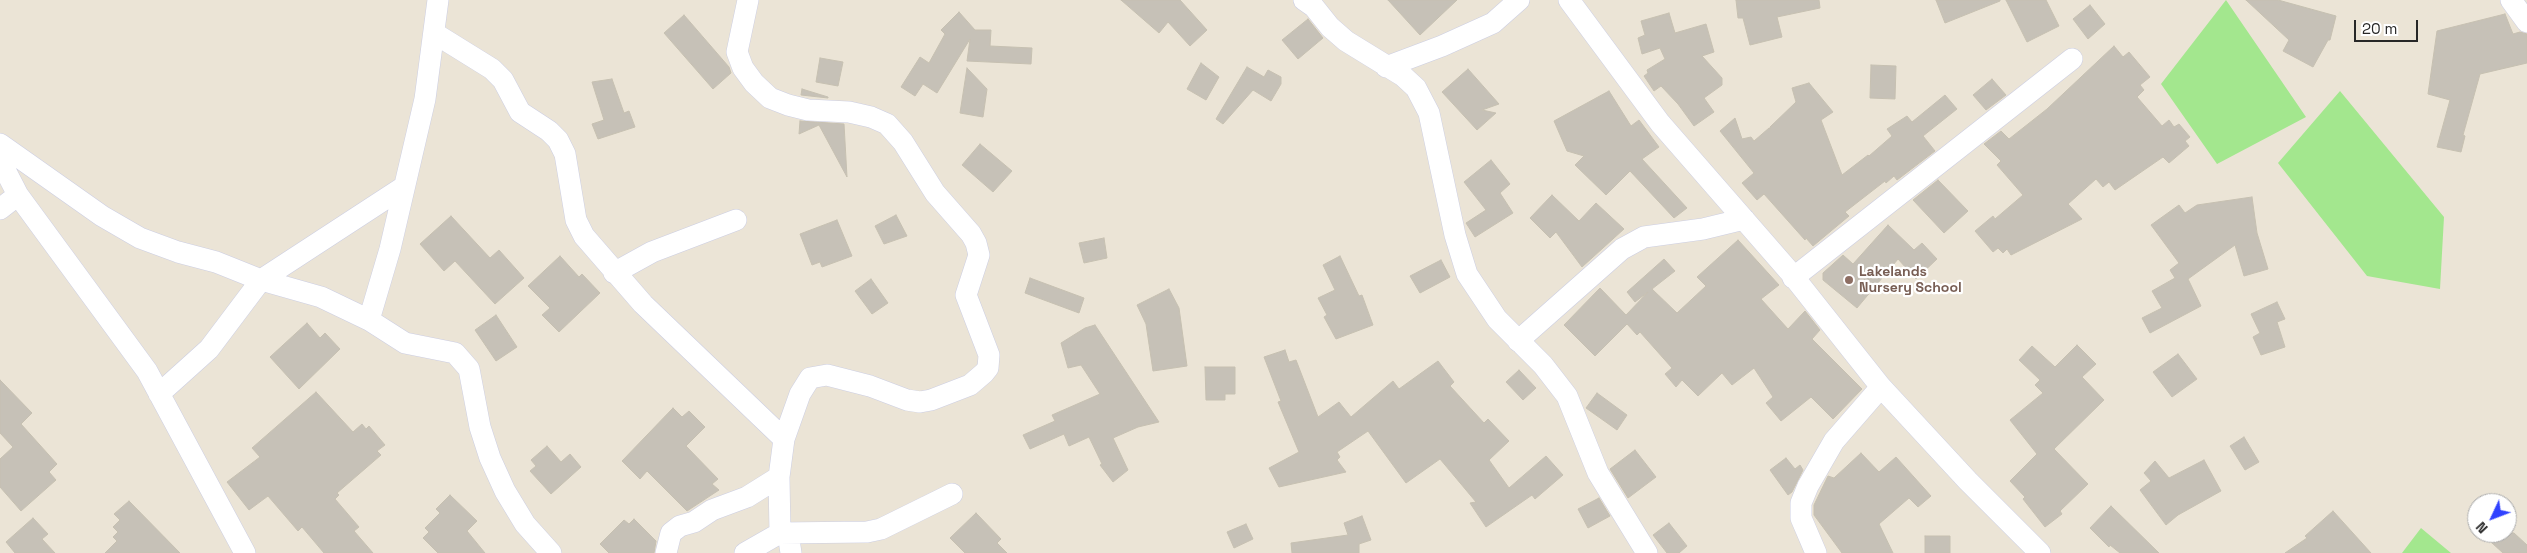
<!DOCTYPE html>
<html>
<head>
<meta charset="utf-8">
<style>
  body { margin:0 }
  #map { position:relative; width:2527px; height:553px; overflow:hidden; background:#ebe4d6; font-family:"Space Grotesk",sans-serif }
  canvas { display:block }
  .north { position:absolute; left:2467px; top:493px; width:50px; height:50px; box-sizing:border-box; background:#fff; border:1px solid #a9a9a9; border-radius:50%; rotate:227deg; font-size:14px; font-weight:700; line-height:20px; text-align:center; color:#272727 }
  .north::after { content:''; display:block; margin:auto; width:18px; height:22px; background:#3042ff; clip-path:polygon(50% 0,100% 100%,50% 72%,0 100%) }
  .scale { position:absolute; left:2354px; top:20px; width:64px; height:22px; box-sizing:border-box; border:2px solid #272727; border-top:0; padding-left:6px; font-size:15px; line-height:18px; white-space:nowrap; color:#272727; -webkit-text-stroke:4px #fff; paint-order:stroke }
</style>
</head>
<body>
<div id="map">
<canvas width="2527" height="553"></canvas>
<div class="north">N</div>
<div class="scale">20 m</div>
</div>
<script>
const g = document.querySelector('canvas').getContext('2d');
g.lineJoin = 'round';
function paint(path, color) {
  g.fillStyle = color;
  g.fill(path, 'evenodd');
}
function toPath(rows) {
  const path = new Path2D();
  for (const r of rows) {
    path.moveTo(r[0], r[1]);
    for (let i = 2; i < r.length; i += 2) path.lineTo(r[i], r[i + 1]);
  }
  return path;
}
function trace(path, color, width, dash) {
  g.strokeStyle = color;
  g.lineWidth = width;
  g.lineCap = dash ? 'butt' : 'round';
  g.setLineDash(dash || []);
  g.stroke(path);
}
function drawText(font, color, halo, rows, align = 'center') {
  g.font = font + ' "Space Grotesk",sans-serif';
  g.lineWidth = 4.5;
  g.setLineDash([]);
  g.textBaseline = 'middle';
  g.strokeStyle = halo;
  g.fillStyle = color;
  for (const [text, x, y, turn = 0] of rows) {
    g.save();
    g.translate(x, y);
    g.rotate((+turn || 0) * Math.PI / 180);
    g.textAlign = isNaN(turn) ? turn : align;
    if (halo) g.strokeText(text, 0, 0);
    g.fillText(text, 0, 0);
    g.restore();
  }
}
const green = toPath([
  [2226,0,2306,117,2217,164,2161,84],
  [2340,91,2444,217,2440,289,2367,276,2278,163],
  [2421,528,2451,553,2402,553]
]);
const building = toPath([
  [1121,0,1180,0,1207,30,1190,46,1168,22,1159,33,1121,0],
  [1388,0,1457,0,1420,35,1388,0],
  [1736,0,1819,0,1820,8,1777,17,1782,37,1750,45,1743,18,1738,18,1736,0],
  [1936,0,2000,0,2000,1,1945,23,1936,0],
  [2006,0,2046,0,2059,26,2027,42,2006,0],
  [2246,0,2278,0,2336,16,2330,40,2328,40,2313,67,2283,51,2289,40,2246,0],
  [2090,5,2105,24,2088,39,2073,19,2090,5],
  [959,12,975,30,991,30,990,46,1032,48,1031,64,967,61,970,39,937,93,923,84,915,96,901,87,920,57,929,63,945,34,941,30,959,12],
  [1669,13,1675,33,1706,24,1714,52,1702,56,1722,78,1722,85,1704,98,1714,112,1694,126,1678,104,1661,86,1654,91,1644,76,1648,73,1647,70,1665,59,1660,48,1642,54,1638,38,1645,35,1641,21,1669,13],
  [2505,14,2513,34,2520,32,2527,34,2527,63,2480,74,2463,135,2465,136,2461,152,2437,147,2450,100,2428,94,2437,31,2505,14],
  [684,15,729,67,731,73,713,89,664,33,684,15],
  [1308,19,1323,38,1298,59,1282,40,1308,19],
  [2114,46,2123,57,2129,52,2150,77,2140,85,2144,90,2137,97,2162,126,2169,120,2174,127,2179,124,2190,137,2185,141,2189,146,2169,163,2163,157,2115,190,2109,182,2103,187,2096,179,2068,204,2082,219,2011,255,2007,249,2003,253,1998,248,1993,252,1975,231,1993,216,1995,219,2023,195,1997,165,2001,161,1984,144,2001,131,2009,139,2047,109,2114,46],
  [820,58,843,62,838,86,816,82,820,58],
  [1201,63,1219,77,1206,100,1187,89,1201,63],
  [1871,65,1896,66,1895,99,1870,98,1871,65],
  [1247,67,1264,77,1268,70,1281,77,1281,84,1271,101,1253,90,1223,124,1216,119,1247,67],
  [967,68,987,89,983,117,960,113,967,68],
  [1468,69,1499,104,1482,110,1496,113,1477,130,1442,92,1468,69],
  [612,79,624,113,629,111,635,127,598,139,592,124,604,120,592,82,612,79],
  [1992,79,2006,95,1986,110,1973,95,1992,79],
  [1809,83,1833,112,1821,120,1842,175,1868,155,1869,156,1892,136,1887,129,1907,116,1912,122,1945,95,1957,109,1923,136,1935,151,1897,180,1894,176,1886,183,1885,181,1845,212,1849,216,1813,246,1806,238,1805,240,1764,194,1757,200,1742,183,1754,173,1720,131,1735,118,1742,139,1751,137,1754,141,1769,128,1770,129,1770,127,1796,102,1792,88,1809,83],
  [802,89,828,97,828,98,801,95,802,89],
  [1609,91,1631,126,1639,120,1659,147,1642,159,1687,208,1674,218,1630,171,1606,195,1575,165,1584,156,1567,151,1554,121,1609,91],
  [800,121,844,124,847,177,819,125,799,134,800,121],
  [980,144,1012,171,993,192,962,165,980,144],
  [1491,160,1510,184,1500,193,1513,213,1475,237,1466,223,1486,210,1464,182,1491,160],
  [1938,180,1968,211,1944,233,1913,200,1938,180],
  [1552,195,1579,221,1596,203,1624,229,1582,267,1556,232,1550,238,1530,218,1552,195],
  [2252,197,2257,233,2268,269,2244,276,2235,245,2188,279,2201,306,2150,333,2142,318,2162,308,2152,291,2175,278,2170,270,2179,263,2151,225,2179,205,2185,213,2197,205,2252,197],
  [896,215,907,236,884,244,875,226,896,215],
  [451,216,490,258,499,250,524,278,495,304,455,261,444,271,420,244,451,216],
  [837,220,852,256,822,267,820,262,812,265,800,234,837,220],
  [1888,225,1914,250,1922,243,1937,259,1916,279,1898,259,1857,308,1823,280,1823,273,1843,255,1853,264,1888,225],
  [1104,238,1107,258,1084,263,1079,243,1104,238],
  [1738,240,1779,285,1761,299,1788,329,1805,311,1820,330,1812,339,1862,389,1833,419,1811,397,1781,421,1766,403,1773,397,1754,368,1732,385,1722,373,1698,396,1682,380,1676,387,1665,374,1672,368,1640,332,1637,335,1627,324,1595,356,1564,325,1600,288,1626,315,1648,292,1635,302,1627,292,1664,259,1675,271,1652,289,1677,313,1706,286,1697,277,1738,240],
  [560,256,579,277,582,274,600,293,559,332,542,315,550,308,528,286,560,256],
  [1340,256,1359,296,1362,295,1373,325,1336,339,1324,317,1327,315,1318,298,1335,290,1323,265,1340,256],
  [1441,260,1450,277,1420,293,1410,276,1441,260],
  [1030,278,1084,298,1079,313,1025,293,1030,278],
  [871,279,888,303,872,314,855,291,871,279],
  [1169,289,1179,308,1187,366,1153,371,1146,324,1137,305,1169,289],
  [2277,302,2285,319,2277,322,2285,347,2261,355,2253,337,2260,333,2251,314,2277,302],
  [496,315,517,347,496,361,475,330,496,315],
  [307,323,320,338,325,333,340,349,299,389,270,357,307,323],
  [1095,325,1159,422,1138,427,1113,438,1128,470,1113,482,1100,465,1102,464,1089,437,1069,446,1064,434,1030,449,1023,435,1055,421,1052,415,1100,394,1081,365,1068,368,1061,343,1085,328,1095,325],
  [2077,345,2096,364,2082,377,2104,400,2054,449,2088,484,2060,511,2062,514,2045,527,2023,499,2025,497,2010,481,2037,454,2010,420,2043,393,2035,385,2040,380,2019,360,2032,346,2055,367,2077,345],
  [1285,350,1289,362,1296,360,1318,417,1339,402,1351,417,1393,381,1399,389,1438,361,1454,382,1450,386,1484,423,1488,419,1509,441,1489,460,1509,488,1546,456,1563,475,1535,499,1532,495,1486,527,1470,503,1476,502,1440,459,1406,483,1368,431,1337,452,1340,457,1337,460,1346,472,1279,487,1269,468,1299,452,1278,402,1281,401,1264,357,1285,350],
  [2178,354,2197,379,2172,397,2153,372,2178,354],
  [1205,367,1235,367,1235,394,1225,394,1225,400,1206,400,1205,367],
  [1519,370,1536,388,1523,400,1506,382,1519,370],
  [0,380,32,413,21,424,57,464,49,472,56,480,21,511,0,487,0,459,13,447,0,433,0,380],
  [316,392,353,432,362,424,366,429,369,426,385,445,377,451,381,455,337,493,339,495,335,499,359,527,354,531,373,553,324,553,302,527,298,531,268,496,249,510,227,482,260,457,252,448,316,392],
  [1597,393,1627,415,1617,430,1586,408,1597,393],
  [673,408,682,417,689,411,705,427,686,446,718,479,712,484,719,490,687,511,647,471,640,479,622,461,673,408],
  [2244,437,2259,462,2245,470,2230,446,2244,437],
  [547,446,561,462,570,454,581,467,551,494,530,471,536,466,531,460,547,446],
  [1635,450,1656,477,1628,498,1610,469,1635,450],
  [1861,453,1879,472,1896,457,1931,496,1918,507,1909,498,1879,524,1893,553,1842,553,1814,515,1814,505,1828,476,1834,478,1861,453],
  [1786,458,1795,469,1800,465,1803,470,1792,492,1788,495,1770,470,1786,458],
  [2204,460,2221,491,2178,515,2166,525,2140,490,2151,481,2144,473,2155,461,2169,478,2204,460],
  [450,495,477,521,467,531,485,553,438,553,423,538,429,532,425,528,440,513,436,509,450,495],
  [1599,498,1610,516,1588,528,1578,509,1599,498],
  [129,501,180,553,105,553,117,541,113,537,118,532,113,527,120,520,114,514,129,501],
  [2111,506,2159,553,2120,553,2110,545,2109,547,2090,528,2111,506],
  [2333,511,2371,553,2285,553,2307,538,2305,536,2333,511],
  [976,513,1001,539,997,543,1007,553,965,553,950,538,976,513],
  [1362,516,1371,540,1359,544,1359,553,1292,553,1291,543,1348,535,1344,523,1362,516],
  [33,518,48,534,42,539,55,553,15,553,6,542,33,518],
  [634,519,656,541,654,553,609,553,600,544,624,520,629,524,634,519],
  [1669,523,1687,546,1679,553,1667,553,1653,535,1669,523],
  [1246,524,1253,539,1234,548,1227,532,1246,524],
  [2481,533,2514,533,2527,545,2527,553,2503,553,2481,533],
  [1925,536,1950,536,1950,553,1925,553,1925,536]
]);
const minor = toPath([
  [748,0,737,52,743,68,754,83,770,98,788,105,808,110,849,112,871,117,887,124,903,142,935,193,971,234,976,243,979,255,966,295,989,355,988,368,984,373,970,385,931,400,920,402,907,400,870,386,827,375,810,378,800,394,784,439,779,477,780,533],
  [1304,0,1314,7,1330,27,1346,41,1403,76,1416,88,1429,113,1455,235,1467,274,1497,319,1543,365,1567,396,1598,473,1647,553],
  [1569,0,1660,123,1789,271,1881,387,1968,481,2040,553],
  [2511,0,2527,22],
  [434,33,492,69,503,80,520,112,549,131,558,140,565,154,576,220,584,236,643,304,784,439],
  [1386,67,1442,46,1493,23,1519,0],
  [0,144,102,216,140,238,178,252,216,262,261,280,321,297,369,320,405,343,455,353,469,369,480,427,490,458,505,491,525,524,551,553],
  [0,160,18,195,147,371,245,553],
  [0,209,18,195],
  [614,273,652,252,736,220],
  [1793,278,2072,59],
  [369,320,390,249,425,99,438,0],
  [1518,341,1622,249,1644,237,1703,229,1744,219],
  [159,394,209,349,261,280,402,188],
  [788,533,791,553],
  [666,553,671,533,680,526,694,522,712,510,747,497,779,477],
  [745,553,780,533,867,532,881,529,952,494],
  [1816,553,1801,518,1801,503,1808,486,1834,441,1881,387]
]);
const markers = [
  [1849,280,5,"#8d6e63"]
];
const educationNames = [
  ["Lakelands",1859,272],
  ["Nursery School",1859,288]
];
paint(green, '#a3e78e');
paint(building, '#c6c1b7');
trace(building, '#c6c0b1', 1);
trace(minor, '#cccee2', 22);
trace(minor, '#fff', 21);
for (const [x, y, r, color] of markers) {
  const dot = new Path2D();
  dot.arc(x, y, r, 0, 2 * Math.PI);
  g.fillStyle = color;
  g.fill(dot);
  trace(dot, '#fff', 2);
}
drawText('bold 14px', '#785e54', '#fff', educationNames, 'left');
</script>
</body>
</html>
